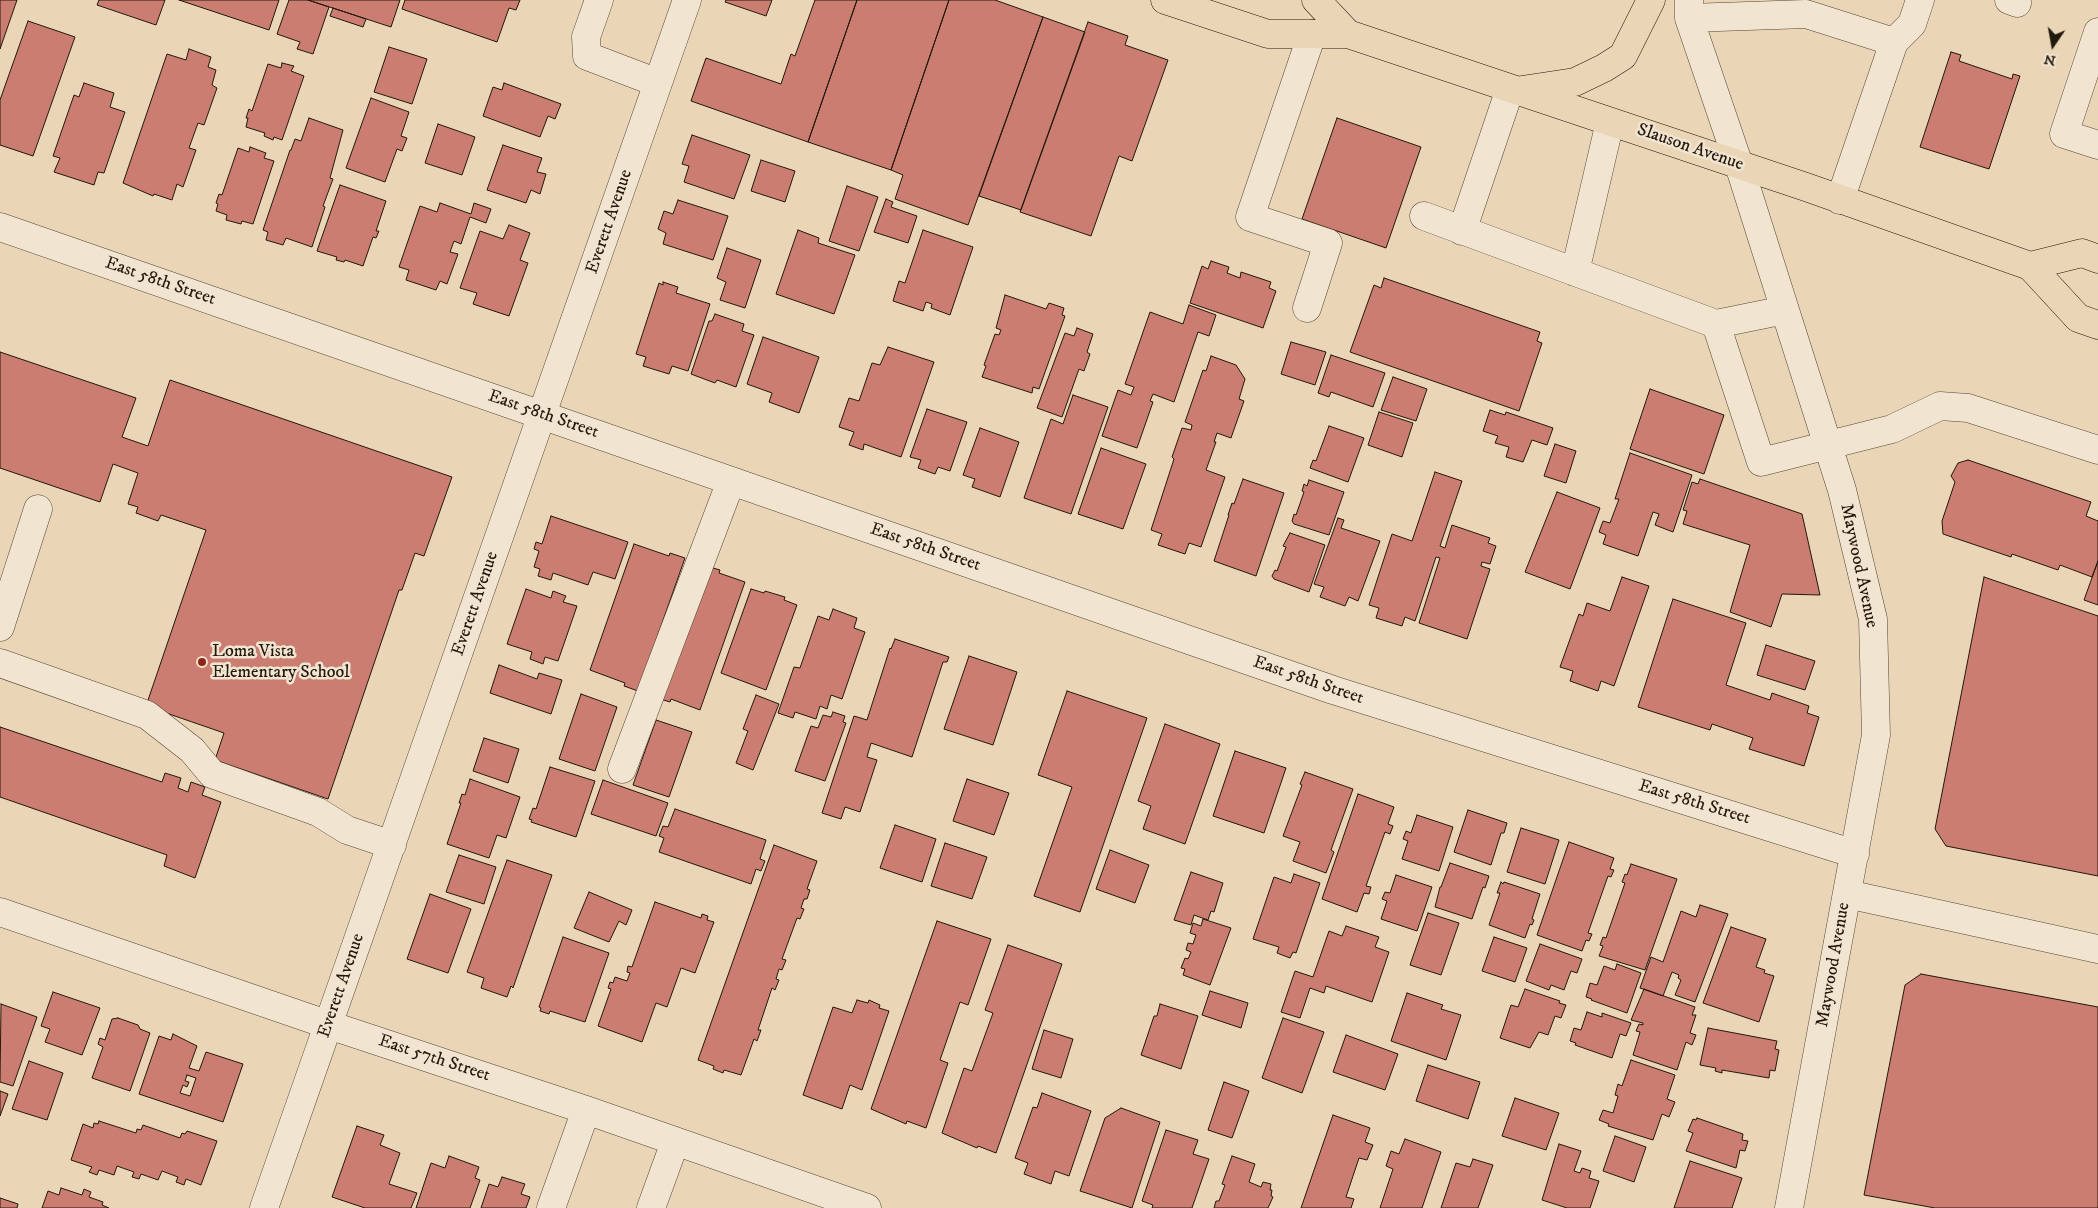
<!DOCTYPE html>
<html>
<head>
<meta charset="utf-8">
<style>
  body { margin:0 }
  #map { position:relative; width:2098px; height:1208px; overflow:hidden; background:#ead5b7; font-family:"IM FELL DW Pica",serif }
  canvas { display:block }
  .north { position:absolute; left:2028px; top:20px; width:50px; height:50px; -webkit-text-stroke:4px #f1e4d0; paint-order:stroke; rotate:192deg; font-size:14px; font-weight:700; line-height:20px; text-align:center; color:#23180c }
  .north::after { content:''; display:block; margin:auto; width:18px; height:22px; background:#23180c; clip-path:polygon(50% 0,100% 100%,50% 72%,0 100%) }
</style>
</head>
<body>
<div id="map">
<canvas width="2098" height="1208"></canvas>
<div class="north">N</div>
</div>
<script>
const g = document.querySelector('canvas').getContext('2d');
g.lineJoin = 'round';
function paint(path, color) {
  g.fillStyle = color;
  g.fill(path, 'evenodd');
}
function toPath(rows) {
  const path = new Path2D();
  for (const r of rows) {
    path.moveTo(r[0], r[1]);
    for (let i = 2; i < r.length; i += 2) path.lineTo(r[i], r[i + 1]);
  }
  return path;
}
function trace(path, color, width, dash) {
  g.strokeStyle = color;
  g.lineWidth = width;
  g.lineCap = dash ? 'butt' : 'round';
  g.setLineDash(dash || []);
  g.stroke(path);
}
function drawText(font, color, halo, rows, align = 'center') {
  g.font = font + ' "IM FELL DW Pica",serif';
  g.lineWidth = 5;
  g.setLineDash([]);
  g.textBaseline = 'middle';
  g.strokeStyle = halo;
  g.fillStyle = color;
  for (const [text, x, y, turn = 0] of rows) {
    g.save();
    g.translate(x, y);
    g.rotate((+turn || 0) * Math.PI / 180);
    g.textAlign = isNaN(turn) ? turn : align;
    if (halo) g.strokeText(text, 0, 0);
    g.fillText(text, 0, 0);
    g.restore();
  }
}
const building = toPath([
  [0,0,17,0,0,49,0,0],
  [99,0,165,0,156,25,97,5,99,0],
  [179,0,279,0,269,30,179,0],
  [289,0,308,0,329,7,313,54,297,49,300,42,277,34,289,0],
  [308,0,400,0,391,27,308,0],
  [405,0,520,0,516,10,509,8,497,42,402,9,405,0],
  [726,0,772,0,766,16,725,2,726,0],
  [815,0,857,0,808,142,691,101,706,58,781,84,791,54,795,56,815,0],
  [857,0,949,0,891,170,808,142,857,0],
  [949,0,995,0,1043,17,968,225,895,199,903,175,891,170,949,0],
  [333,8,366,19,363,27,330,16,333,8],
  [1043,17,1085,32,1021,210,979,196,1043,17],
  [28,21,75,37,33,156,0,145,0,100,28,21],
  [1088,22,1128,36,1125,45,1168,60,1132,161,1119,156,1091,236,1020,212,1088,22],
  [389,47,427,59,412,104,374,92,389,47],
  [189,49,211,57,208,67,216,70,212,85,217,88,204,125,198,123,189,148,196,150,183,187,177,184,172,200,154,194,153,196,123,183,167,54,186,60,189,49],
  [1951,52,1961,55,1959,61,2012,79,2013,74,2020,76,1989,169,1920,147,1951,52],
  [282,63,294,66,291,71,304,76,282,140,274,137,273,140,264,136,265,133,246,127,248,118,246,118,249,109,252,111,268,64,281,68,282,63],
  [84,83,114,93,110,107,125,112,104,173,98,172,94,185,54,172,60,158,53,156,74,95,79,97,84,83],
  [504,83,561,104,555,119,548,116,540,137,483,116,493,87,502,90,504,83],
  [371,98,409,112,401,136,407,138,402,151,397,149,385,182,346,168,371,98],
  [309,118,343,130,330,178,333,179,323,206,325,207,312,247,286,238,283,245,266,240,268,232,263,230,290,150,291,150,295,139,301,141,309,118],
  [1337,118,1421,147,1386,248,1302,219,1337,118],
  [438,124,475,137,462,175,425,163,438,124],
  [692,135,750,155,734,199,684,182,689,166,682,164,692,135],
  [503,145,542,158,537,172,546,174,540,194,531,190,526,203,487,190,503,145],
  [250,147,266,153,264,158,274,161,253,224,242,221,241,224,226,220,227,215,216,211,218,204,216,203,219,194,222,195,238,148,249,152,250,147],
  [761,160,795,171,785,202,751,191,761,160],
  [340,185,386,201,376,231,379,231,376,238,373,237,363,266,345,260,344,262,336,260,337,257,317,251,340,185],
  [847,186,878,197,859,251,829,241,847,186],
  [886,199,893,202,891,207,917,216,908,243,874,232,886,199],
  [678,200,728,216,713,260,663,244,666,233,658,229,664,211,673,214,678,200],
  [440,203,471,214,474,203,491,209,486,223,470,217,461,244,454,241,450,252,458,254,447,284,440,281,436,290,406,280,409,270,399,267,420,206,437,212,440,203],
  [509,225,530,233,520,260,528,263,509,316,473,304,477,293,460,288,480,231,503,239,509,225],
  [798,230,819,238,818,243,855,255,834,314,776,294,798,230],
  [923,230,973,247,950,315,931,308,932,304,926,302,923,311,893,301,899,281,905,283,923,230],
  [727,248,761,260,745,308,720,300,726,282,717,278,727,248],
  [1211,261,1229,267,1227,273,1240,278,1241,272,1271,282,1269,288,1276,291,1263,328,1190,303,1202,266,1208,269,1211,261],
  [1384,278,1540,332,1537,341,1542,343,1519,411,1350,352,1374,285,1381,288,1384,278],
  [663,282,678,287,676,293,710,304,688,371,672,366,669,374,643,366,646,357,636,354,659,283,663,285,663,282],
  [1005,295,1046,309,1049,303,1064,308,1062,315,1065,316,1039,389,1033,387,1032,393,982,377,986,366,984,365,995,334,999,335,1001,330,996,328,1005,295],
  [1189,305,1216,315,1209,336,1198,332,1174,402,1153,394,1150,401,1153,402,1137,448,1102,436,1118,390,1131,395,1134,387,1125,384,1150,312,1183,324,1189,305],
  [715,314,744,324,742,331,754,335,736,387,717,380,715,383,691,374,709,321,712,321,715,314],
  [1077,328,1093,334,1087,352,1090,354,1084,371,1079,369,1062,417,1037,408,1065,333,1074,336,1077,328],
  [763,337,819,357,799,413,769,402,772,393,747,384,763,337],
  [1291,342,1326,352,1315,385,1281,374,1291,342],
  [888,347,934,362,901,457,864,444,863,450,849,445,854,432,839,427,849,398,859,401,872,363,880,365,888,347],
  [0,352,136,398,122,437,148,446,170,380,452,477,424,556,415,553,402,590,399,590,328,799,215,760,224,733,146,706,206,530,161,515,158,521,136,513,138,507,128,504,138,473,113,464,100,502,0,468,0,352],
  [1331,355,1385,373,1373,407,1331,392,1329,397,1318,393,1331,355],
  [1211,356,1236,365,1245,379,1239,399,1244,401,1231,438,1217,433,1214,442,1216,442,1206,470,1225,477,1201,547,1189,543,1185,554,1158,545,1162,534,1151,530,1174,459,1172,457,1182,428,1191,430,1192,425,1185,422,1203,370,1206,371,1211,356],
  [1393,377,1427,389,1416,421,1381,410,1393,377],
  [1650,389,1724,415,1704,474,1630,449,1650,389],
  [1073,395,1108,407,1071,514,1024,498,1051,419,1063,424,1073,395],
  [927,409,967,422,950,471,938,467,935,474,918,468,921,460,910,457,927,409],
  [1490,410,1505,415,1506,412,1553,428,1547,445,1532,440,1523,462,1506,457,1509,447,1495,443,1498,436,1483,431,1490,410],
  [1379,412,1413,423,1402,457,1368,445,1379,412],
  [1329,426,1364,438,1348,482,1310,468,1313,460,1316,461,1329,426],
  [980,428,1019,442,1000,497,972,487,975,479,963,475,980,428],
  [1555,444,1576,451,1566,483,1544,476,1555,444],
  [1101,448,1146,464,1123,529,1078,514,1101,448],
  [1630,453,1692,475,1673,532,1655,525,1659,514,1653,512,1638,556,1603,544,1606,535,1599,532,1603,521,1610,523,1619,499,1615,499,1630,453],
  [1968,460,2091,502,2086,516,2098,521,2098,561,2092,577,2060,565,2058,570,2012,554,2011,557,1943,534,1942,521,1955,482,1951,476,1958,463,1968,460],
  [1435,472,1462,481,1440,546,1445,548,1452,525,1490,538,1488,543,1496,546,1490,564,1482,562,1481,566,1490,569,1467,639,1419,623,1440,558,1436,557,1415,621,1405,617,1402,626,1376,618,1379,608,1369,605,1392,534,1412,541,1435,472],
  [1243,479,1284,493,1256,576,1214,561,1229,515,1228,515,1232,503,1234,504,1243,479],
  [1700,479,1802,514,1820,595,1782,594,1771,627,1730,612,1750,545,1683,524,1687,511,1683,510,1692,482,1698,484,1700,479],
  [1309,480,1344,492,1329,535,1294,524,1292,521,1294,514,1296,515,1304,492,1302,491,1304,484,1307,486,1309,480],
  [1557,492,1600,508,1570,589,1525,572,1557,492],
  [551,516,628,542,615,579,593,572,588,585,553,573,551,580,538,576,540,569,534,567,539,551,534,549,536,542,542,544,551,516],
  [1338,518,1344,520,1341,528,1380,541,1358,601,1349,597,1345,606,1320,597,1324,587,1314,584,1338,518],
  [1290,533,1325,545,1309,592,1274,579,1272,576,1275,570,1277,571,1286,547,1283,546,1290,533],
  [634,544,669,556,670,553,685,558,638,691,624,686,625,683,590,670,634,544],
  [2098,561,2098,605,2084,600,2098,561],
  [703,565,720,570,719,573,745,582,700,710,671,699,670,702,657,698,703,565],
  [1622,577,1649,586,1614,686,1601,681,1598,691,1570,681,1573,671,1560,667,1579,614,1583,616,1587,603,1610,611,1622,577],
  [1984,577,2098,616,2098,876,1946,846,1935,829,1984,577],
  [526,589,551,598,553,591,566,596,563,602,577,606,558,661,545,657,543,664,530,659,532,652,507,644,526,589],
  [751,589,764,593,765,591,785,597,784,600,797,605,766,690,721,673,751,589],
  [1673,599,1746,623,1726,685,1770,700,1772,693,1809,706,1807,713,1819,717,1804,766,1749,749,1753,738,1712,724,1710,730,1638,707,1673,599],
  [833,609,857,618,854,628,865,632,842,699,831,695,827,709,820,706,816,719,795,712,793,718,778,713,794,667,800,668,818,616,829,620,833,609],
  [895,639,949,657,947,662,943,662,912,757,871,743,867,757,877,760,860,812,845,807,841,819,822,813,854,716,867,720,890,648,891,649,895,639],
  [1766,645,1815,661,1805,690,1757,675,1766,645],
  [969,656,1017,672,993,745,944,729,969,656],
  [499,665,537,679,539,673,562,680,551,714,490,693,499,665],
  [1067,691,1147,718,1080,912,1034,896,1072,787,1038,775,1067,691],
  [581,694,617,707,595,771,559,759,581,694],
  [756,695,779,704,753,770,736,763,748,731,743,729,756,695],
  [833,712,845,716,843,722,846,723,825,781,795,771,811,726,818,728,823,715,831,717,833,712],
  [656,720,692,732,669,797,633,785,656,720],
  [1165,724,1220,744,1185,844,1143,829,1151,806,1138,801,1165,724],
  [0,727,162,782,165,773,181,778,178,788,188,792,191,782,205,787,202,795,221,802,195,878,164,866,167,855,0,797,0,727],
  [484,738,519,749,508,783,473,771,484,738],
  [1235,751,1286,768,1264,833,1213,816,1235,751],
  [550,767,595,781,576,837,531,822,532,820,529,819,533,808,536,809,550,767],
  [1305,772,1353,789,1331,850,1334,852,1326,873,1293,861,1300,842,1283,836,1302,785,1300,784,1305,772],
  [470,779,520,797,506,838,497,835,489,858,447,844,461,803,459,803,462,794,465,795,470,779],
  [967,779,1009,793,994,835,953,821,967,779],
  [603,780,668,803,656,836,591,814,603,780],
  [1358,794,1394,807,1388,824,1393,826,1390,834,1385,832,1366,886,1371,887,1369,894,1364,893,1357,912,1322,899,1358,794],
  [675,809,766,840,760,859,765,861,761,871,756,869,751,884,659,852,664,838,659,836,663,826,668,827,675,809],
  [1468,810,1507,823,1504,833,1501,833,1491,865,1454,852,1468,810],
  [1417,815,1453,827,1439,871,1402,859,1408,841,1403,839,1406,831,1411,833,1417,815],
  [895,825,936,839,922,882,880,868,895,825],
  [1521,828,1559,840,1545,884,1507,872,1521,828],
  [1569,842,1614,858,1610,869,1614,870,1611,877,1608,876,1588,933,1592,934,1589,941,1586,940,1582,951,1537,935,1569,842],
  [945,843,987,857,972,899,931,886,945,843],
  [774,845,817,861,807,889,810,890,807,899,804,899,801,908,804,909,800,919,797,918,782,959,786,960,782,970,779,969,776,979,779,980,775,990,772,988,758,1030,761,1030,757,1041,754,1039,741,1075,724,1070,723,1073,713,1069,714,1066,698,1060,774,845],
  [1110,850,1149,865,1135,903,1096,889,1110,850],
  [459,855,496,867,484,904,446,892,459,855],
  [507,860,552,875,513,988,511,986,507,997,481,988,484,978,467,972,507,860],
  [1450,863,1489,876,1485,888,1483,887,1472,919,1435,907,1440,887,1441,887,1450,863],
  [1631,864,1677,879,1645,970,1599,956,1603,946,1600,945,1603,937,1606,938,1625,883,1622,882,1625,874,1627,875,1631,864],
  [1191,872,1223,883,1214,912,1211,911,1208,920,1194,915,1191,925,1174,920,1191,872],
  [1294,874,1320,883,1296,953,1293,952,1290,958,1277,953,1279,947,1253,939,1274,877,1291,883,1294,874],
  [1396,875,1432,887,1417,931,1381,919,1387,901,1382,899,1385,892,1390,893,1396,875],
  [1501,882,1503,884,1504,882,1540,894,1532,919,1534,920,1532,925,1530,924,1525,938,1489,925,1500,893,1497,893,1501,882],
  [589,892,632,910,626,925,619,921,609,942,574,928,589,892],
  [430,894,471,909,448,973,407,959,430,894],
  [655,902,701,918,702,914,708,916,707,920,714,922,695,973,681,968,667,1007,656,1003,642,1042,598,1026,611,989,608,988,610,982,613,983,615,977,627,981,630,973,627,972,628,966,632,967,655,902],
  [1700,905,1728,914,1695,1002,1675,995,1681,980,1678,978,1679,975,1672,972,1663,996,1640,988,1651,957,1663,962,1681,911,1696,917,1700,905],
  [1428,913,1459,923,1441,975,1410,965,1428,913],
  [1203,919,1231,928,1210,985,1183,975,1185,969,1181,968,1185,958,1188,959,1191,952,1186,950,1188,943,1193,944,1196,935,1190,933,1193,923,1201,926,1203,919],
  [937,921,991,939,968,1005,960,1002,940,1060,948,1063,926,1128,907,1121,906,1124,871,1109,937,921],
  [1346,926,1379,937,1375,947,1389,952,1372,1002,1326,986,1324,993,1310,988,1300,1018,1281,1012,1295,971,1313,977,1329,931,1342,936,1346,926],
  [1731,927,1766,939,1756,967,1765,970,1764,973,1774,976,1759,1022,1703,1003,1731,927],
  [563,937,609,953,585,1022,550,1011,549,1014,540,1011,541,1008,539,1007,563,937],
  [1494,937,1527,948,1515,982,1482,971,1494,937],
  [1540,944,1582,959,1577,973,1571,971,1564,990,1551,985,1549,990,1526,981,1540,944],
  [1008,945,1062,964,996,1153,978,1146,977,1148,942,1133,964,1068,972,1071,993,1013,985,1010,1008,945],
  [1617,964,1641,973,1627,1013,1591,1000,1592,999,1586,997,1590,983,1597,985,1604,966,1615,970,1617,964],
  [1921,974,2098,1007,2098,1208,1935,1208,1864,1195,1905,985,1921,974],
  [1525,989,1560,1001,1559,1003,1566,1005,1561,1018,1555,1016,1548,1035,1539,1032,1530,1048,1500,1038,1511,1005,1518,1007,1525,989],
  [1644,989,1695,1007,1692,1015,1696,1015,1690,1033,1696,1035,1692,1045,1686,1042,1677,1070,1633,1055,1640,1032,1636,1031,1639,1024,1643,1025,1643,1023,1631,1020,1644,989],
  [1210,991,1248,1003,1241,1028,1202,1015,1210,991],
  [53,992,100,1008,82,1055,45,1042,50,1029,41,1026,53,992],
  [1407,993,1443,1005,1441,1009,1461,1015,1446,1060,1391,1041,1407,993],
  [857,1000,868,1003,869,1000,880,1005,879,1008,889,1011,862,1090,850,1085,842,1109,803,1095,833,1007,852,1013,857,1000],
  [1,1004,37,1017,13,1086,0,1082,1,1004],
  [1160,1004,1198,1016,1181,1069,1141,1055,1154,1016,1157,1016,1160,1004],
  [1587,1012,1602,1017,1602,1013,1631,1023,1626,1036,1620,1034,1612,1058,1575,1045,1576,1043,1570,1041,1574,1028,1581,1030,1587,1012],
  [118,1018,138,1025,140,1029,150,1033,130,1091,92,1078,103,1047,98,1044,100,1038,105,1040,112,1019,118,1018],
  [1283,1018,1324,1032,1302,1093,1262,1078,1283,1018],
  [1708,1028,1777,1041,1775,1049,1779,1050,1775,1071,1770,1070,1769,1078,1722,1070,1722,1073,1715,1071,1716,1068,1700,1065,1708,1028],
  [1044,1030,1073,1039,1061,1078,1032,1069,1044,1030],
  [173,1034,197,1046,189,1068,199,1071,206,1052,243,1064,223,1122,139,1094,159,1036,171,1040,173,1034],
  [187,1075,196,1078,190,1096,180,1093,183,1085,187,1087,189,1082,185,1081,187,1075],
  [1346,1035,1398,1054,1385,1090,1333,1072,1346,1035],
  [1631,1060,1675,1075,1667,1099,1675,1102,1669,1117,1662,1114,1653,1140,1608,1126,1609,1124,1599,1120,1603,1110,1613,1113,1618,1096,1615,1095,1618,1084,1622,1086,1631,1060],
  [29,1061,63,1073,47,1120,12,1109,29,1061],
  [1428,1065,1480,1082,1468,1119,1416,1101,1428,1065],
  [1224,1082,1249,1091,1232,1138,1208,1130,1224,1082],
  [0,1091,8,1094,0,1116,0,1091],
  [1042,1093,1091,1111,1069,1176,1055,1171,1051,1184,1024,1174,1028,1163,1015,1158,1033,1107,1037,1108,1042,1093],
  [1515,1098,1559,1113,1546,1150,1502,1136,1515,1098],
  [1121,1108,1160,1122,1132,1208,1080,1191,1105,1118,1121,1108],
  [1333,1115,1370,1128,1365,1142,1373,1145,1367,1160,1359,1158,1346,1197,1354,1199,1351,1208,1301,1208,1333,1115],
  [1697,1118,1743,1134,1742,1140,1748,1141,1745,1151,1740,1150,1736,1168,1686,1151,1693,1133,1688,1131,1693,1119,1696,1120,1697,1118],
  [99,1121,136,1133,137,1129,141,1130,143,1125,180,1138,182,1133,185,1134,187,1131,217,1141,201,1185,186,1179,184,1185,176,1182,178,1177,162,1171,158,1180,141,1174,139,1179,132,1177,134,1172,117,1166,114,1175,99,1170,97,1175,89,1172,92,1167,71,1160,83,1124,93,1128,94,1123,98,1124,99,1121],
  [357,1126,384,1135,380,1145,400,1153,389,1184,417,1193,411,1208,365,1208,332,1197,357,1126],
  [1166,1130,1198,1140,1193,1154,1209,1159,1192,1208,1152,1208,1153,1205,1142,1201,1166,1130],
  [1615,1136,1646,1147,1634,1182,1603,1171,1615,1136],
  [1405,1139,1441,1152,1422,1208,1380,1208,1393,1169,1386,1166,1391,1151,1399,1154,1405,1139],
  [1559,1144,1581,1151,1574,1171,1580,1173,1582,1168,1591,1171,1589,1178,1599,1181,1590,1208,1567,1208,1542,1200,1559,1144],
  [449,1156,479,1167,475,1178,480,1180,470,1208,416,1208,431,1163,445,1168,449,1156],
  [1232,1156,1255,1164,1249,1182,1261,1187,1263,1182,1271,1184,1270,1190,1272,1190,1271,1196,1273,1197,1268,1208,1214,1208,1216,1201,1219,1201,1225,1185,1222,1184,1232,1156],
  [1473,1159,1493,1165,1478,1208,1441,1208,1456,1163,1470,1167,1473,1159],
  [1690,1161,1742,1178,1732,1208,1674,1208,1690,1161],
  [502,1177,525,1184,521,1194,530,1197,526,1208,481,1208,489,1184,498,1187,502,1177],
  [61,1188,82,1195,84,1189,91,1192,89,1197,103,1202,102,1205,109,1208,42,1208,48,1191,59,1195,61,1188],
  [0,1198,18,1204,17,1208,0,1208,0,1198]
]);
const minor = toPath([
  [599,0,586,37,587,56,658,83],
  [1689,0,1689,18,1739,165,1842,490,1873,619,1876,735,1789,1208],
  [2009,0,2017,3],
  [1689,18,1806,14,1894,42],
  [2098,32,2064,134,2098,145],
  [1840,200,1894,42,1912,24,1920,0],
  [1424,216,1716,324,1785,310],
  [0,227,1333,690,1855,854],
  [1462,231,1510,89],
  [1575,272,1610,122],
  [1307,308,1328,243,1250,217,1312,34],
  [1716,324,1761,462,1892,429,1940,406,1968,408,2098,450],
  [0,627,38,509],
  [0,663,147,715,192,750,212,774,318,812,347,830,392,845],
  [622,769,731,481],
  [1847,894,2098,949],
  [0,912,329,1025,586,1110,867,1208],
  [264,1208,687,0],
  [551,1208,586,1110],
  [651,1208,675,1142]
]);
const major = toPath([
  [1165,0,1268,34,1348,34,1806,187,2030,266,2078,318,2098,325],
  [1316,0,1348,34],
  [1522,90,1575,82,1604,68,1623,56,1651,0],
  [2030,266,2082,253,2098,259]
]);
const markers = [
  [202,662,5,"#8f2418"]
];
const streetNames = [
  ["Slauson Avenue",1690,148,19],
  ["Everett Avenue",610,222,-71],
  ["East 58th Street",160,282,19],
  ["East 58th Street",543,415,19],
  ["East 58th Street",925,548,19],
  ["Maywood Avenue",1858,566,78],
  ["Everett Avenue",476,604,-71],
  ["East 58th Street",1308,681,19],
  ["East 58th Street",1694,803,17],
  ["Maywood Avenue",1834,965,-80],
  ["Everett Avenue",342,986,-71],
  ["East 57th Street",434,1059,18]
];
const poiNames = [
  ["Loma Vista",212,652],
  ["Elementary School",212,673]
];
paint(building, '#ca7d70');
trace(building, '#23180c', 1);
trace(minor, '#554737', 29);
trace(major, '#23180c', 29);
trace(minor, '#f1e4d0', 28);
trace(major, '#ead5b7', 28);
for (const [x, y, r, color] of markers) {
  const dot = new Path2D();
  dot.arc(x, y, r, 0, 2 * Math.PI);
  g.fillStyle = color;
  g.fill(dot);
  trace(dot, '#f1e4d0', 2);
}
drawText('18px', '#23180c', '#f1e4d0', streetNames);
drawText('18px', '#23180c', '#f1e4d0', poiNames, 'left');
</script>
</body>
</html>
